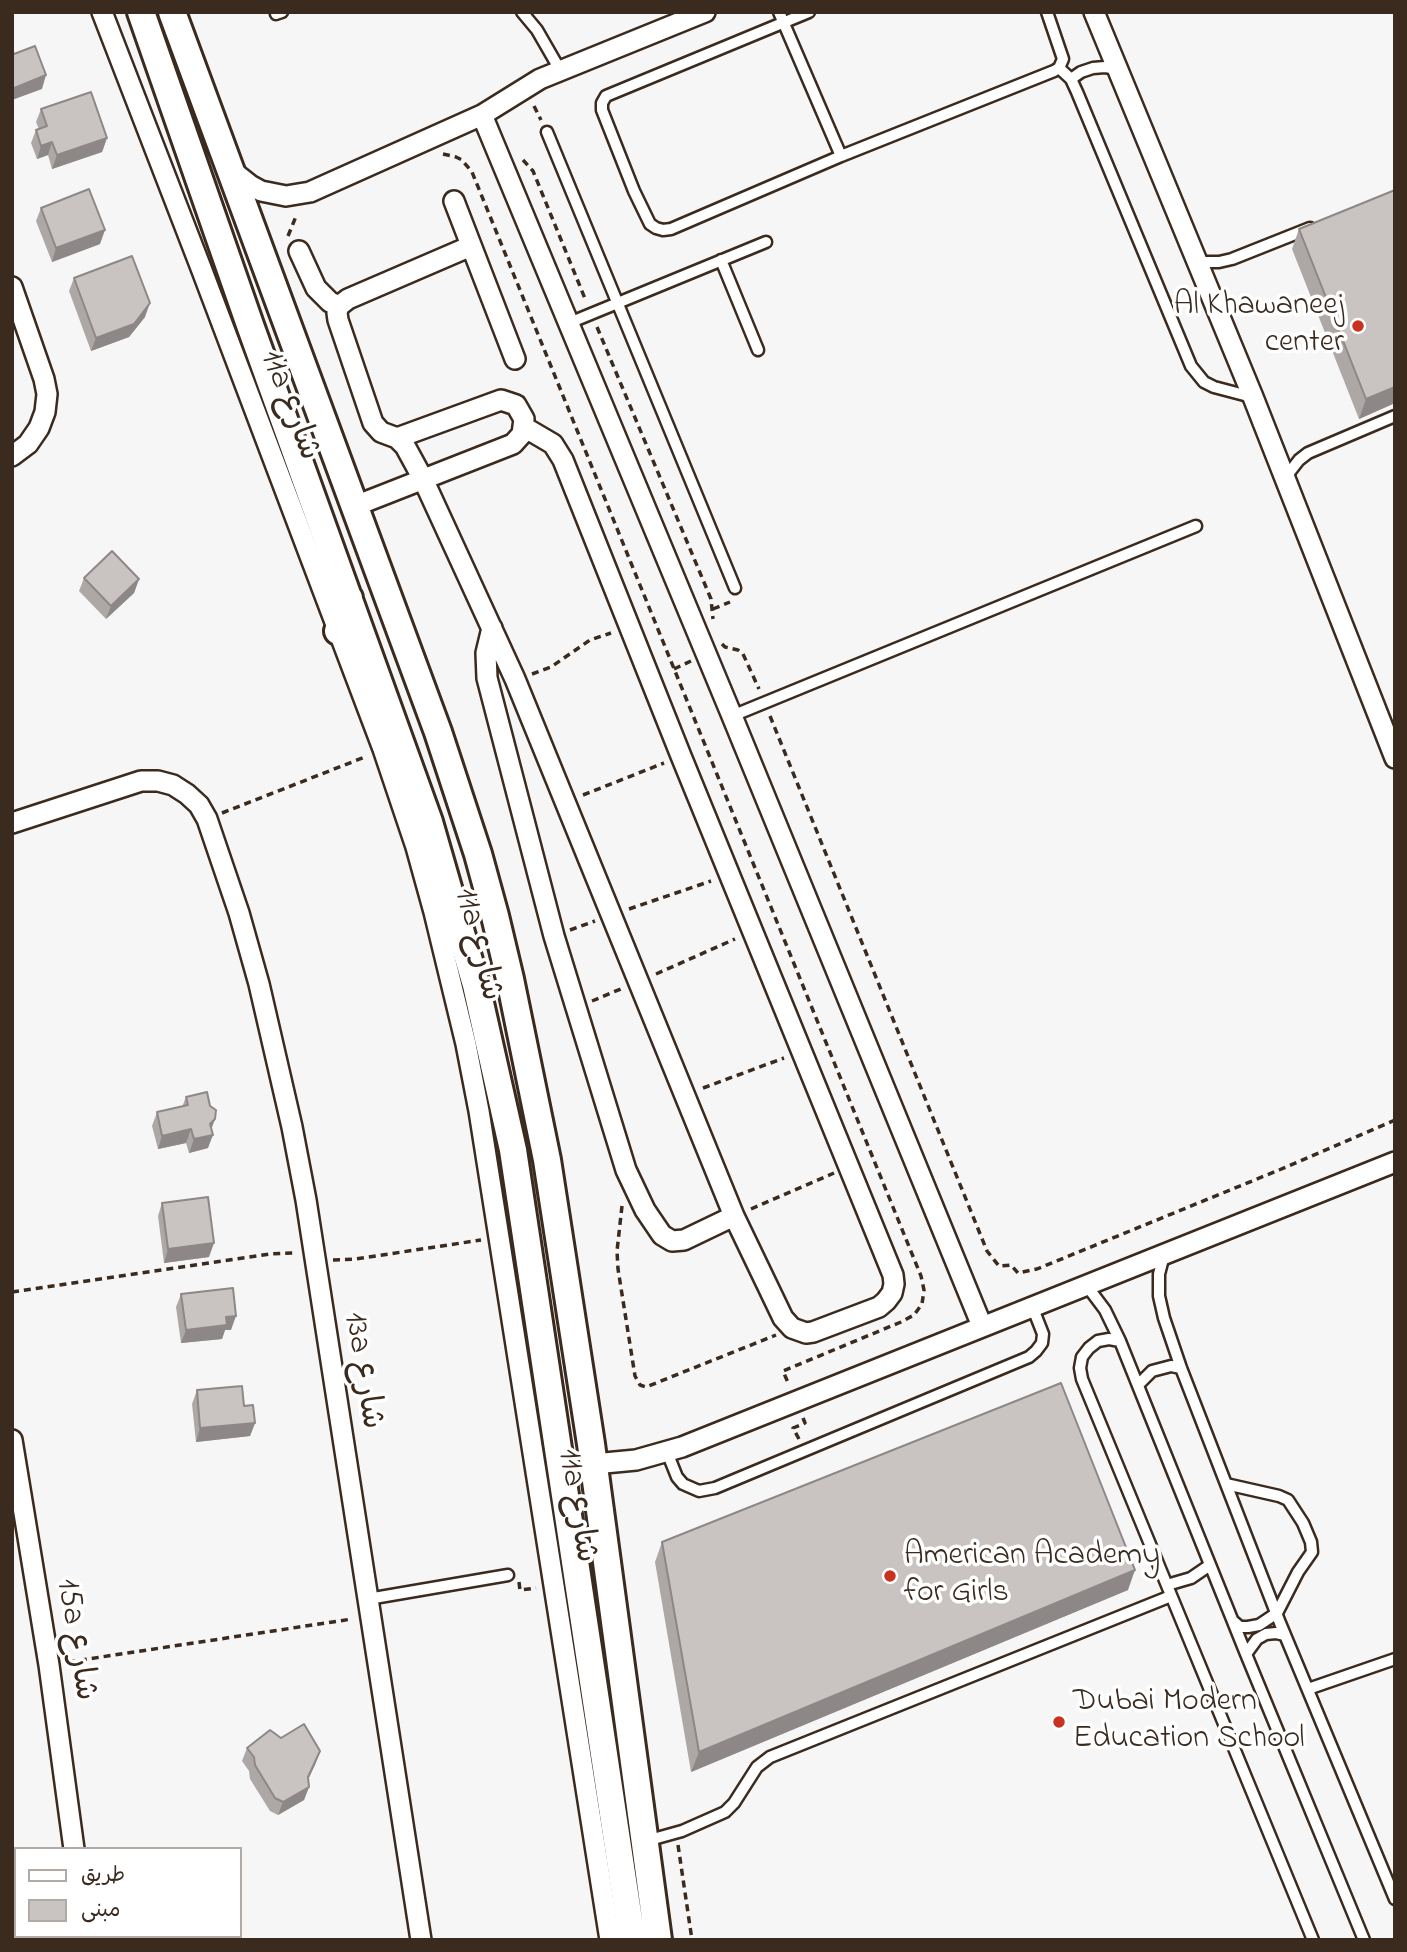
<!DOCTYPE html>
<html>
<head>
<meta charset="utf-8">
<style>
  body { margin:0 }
  #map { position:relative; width:1407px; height:1952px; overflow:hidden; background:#f7f6f6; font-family:"Indie Flower","Playpen Sans Arabic",sans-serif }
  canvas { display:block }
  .frame { position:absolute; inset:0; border:14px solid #3b2a1e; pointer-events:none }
  .legend { position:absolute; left:14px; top:1847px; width:228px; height:91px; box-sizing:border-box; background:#fff; border:2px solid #b1aaa5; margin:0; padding:9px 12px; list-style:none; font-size:21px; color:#3b2a1e }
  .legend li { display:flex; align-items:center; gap:14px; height:35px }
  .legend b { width:35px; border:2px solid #b1aaa5 }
</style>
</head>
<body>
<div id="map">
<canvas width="1407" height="1952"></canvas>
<div class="frame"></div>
<ul class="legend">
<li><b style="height:9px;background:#fff"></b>طريق</li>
<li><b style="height:19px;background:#c9c3c1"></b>مبنى</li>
</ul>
</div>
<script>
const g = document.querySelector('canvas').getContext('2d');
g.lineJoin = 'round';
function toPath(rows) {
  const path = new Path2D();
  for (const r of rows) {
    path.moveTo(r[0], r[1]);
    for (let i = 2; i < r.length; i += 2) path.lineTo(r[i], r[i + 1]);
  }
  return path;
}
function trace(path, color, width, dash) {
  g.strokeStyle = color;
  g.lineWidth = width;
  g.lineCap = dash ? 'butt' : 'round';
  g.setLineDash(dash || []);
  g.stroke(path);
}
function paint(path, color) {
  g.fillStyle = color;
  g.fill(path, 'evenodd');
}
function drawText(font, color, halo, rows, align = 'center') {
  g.font = font + ' "Indie Flower","Playpen Sans Arabic",sans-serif';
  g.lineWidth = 7;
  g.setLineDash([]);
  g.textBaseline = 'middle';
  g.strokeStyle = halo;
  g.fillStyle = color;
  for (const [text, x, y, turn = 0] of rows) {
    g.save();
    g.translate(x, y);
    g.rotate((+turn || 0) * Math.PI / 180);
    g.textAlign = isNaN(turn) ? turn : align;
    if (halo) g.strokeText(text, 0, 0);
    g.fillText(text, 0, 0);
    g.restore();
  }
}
const path = toPath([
  [534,106,541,120],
  [443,154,456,157,462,160,472,172,921,1276,924,1290,922,1304,914,1315,901,1322,783,1371,789,1385],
  [523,160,533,171,586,301],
  [288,236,297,214],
  [597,327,711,599,713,619],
  [713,609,730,602],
  [722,644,725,647,738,650,743,654,759,689],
  [674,669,691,661],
  [532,674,551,667,590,640,611,633],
  [770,716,987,1251,999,1266,1011,1265,1018,1273,1037,1269,1279,1170,1395,1120],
  [583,795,664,763],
  [222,813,365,757],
  [629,909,711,881],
  [570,930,595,921],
  [656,974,735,939],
  [592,1001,623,988],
  [703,1088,784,1058],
  [622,1206,617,1251,618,1269,635,1376,640,1385,646,1387,776,1335],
  [751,1209,834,1173],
  [333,1260,356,1259,481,1240],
  [12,1292,270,1254,294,1253],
  [799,1439,793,1428,805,1423,803,1418],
  [519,1582,520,1590,536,1588],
  [68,1662,352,1619],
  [678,1845,692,1940]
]);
const lane = toPath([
  [522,12,537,30,560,70],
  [779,12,841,156],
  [809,12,606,96,602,103,602,110,634,191,650,224,656,228,663,230,671,229,841,156,1054,71,1059,68,1063,59,1047,12],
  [276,14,282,12],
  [1059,68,1071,79,1077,92,1191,366,1204,382,1214,387,1252,397],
  [1071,79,1081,72,1093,68,1105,67,1118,69],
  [547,132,735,588],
  [721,260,758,350],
  [1197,262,1219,262,1232,259,1310,228],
  [569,323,766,242],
  [1285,478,1299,460,1308,453,1395,416],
  [732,716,1196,526],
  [1164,1255,1159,1274,1159,1296,1164,1318,1181,1368,1280,1623,1395,1899],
  [1082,1286,1090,1290,1105,1310,1120,1341,1246,1654,1364,1940],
  [1120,1341,1109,1339,1098,1341,1089,1348,1082,1357,1080,1368,1082,1379,1313,1940],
  [1138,1385,1152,1371,1171,1366,1181,1368],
  [667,1452,677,1477,683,1484,699,1491,715,1488,1029,1357,1036,1351,1042,1343,1043,1334,1032,1306],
  [1226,1484,1279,1496,1288,1500,1303,1523,1311,1542,1312,1552,1298,1572,1277,1613,1259,1625,1248,1627,1240,1627,1233,1621],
  [1167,1585,1191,1578,1210,1565],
  [368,1599,508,1575],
  [1246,1654,1257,1639,1266,1634,1276,1633,1285,1635],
  [1308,1689,1395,1659],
  [646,1841,682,1831,725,1812,734,1803,757,1767,770,1757,1171,1596]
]);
const street = toPath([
  [102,12,201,268,383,749,416,847,434,912,466,1044,479,1111,610,1940],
  [1094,12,1253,397,1395,758],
  [482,115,732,716,982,1326],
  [231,170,250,185,261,191,286,196,310,192,482,115,540,79,705,12],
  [454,201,515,359],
  [471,246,348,299,339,306,337,313,338,320,373,423,381,432,397,438,405,446,423,479,515,679,734,1216,783,1318,792,1328,806,1333,813,1332,879,1307,886,1301,892,1293,894,1284,893,1275,681,756,563,460,553,444,524,427],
  [299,251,316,288,330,302,339,306],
  [12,287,44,379,47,394,45,412,39,428,28,444,12,456],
  [355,506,513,444,522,434,524,419,516,405,501,400,397,438],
  [492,628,486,653,487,678,554,936,626,1170,645,1210,662,1235,672,1241,684,1240,734,1216],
  [12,823,141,781,158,781,173,785,187,794,199,805,207,819,239,913,259,984,292,1127,306,1200,421,1940],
  [12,1440,49,1665,74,1849],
  [594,1464,636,1460,682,1447,1395,1162],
  [86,1936,86,1940]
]);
const secondary = toPath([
  [141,12,250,325,429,822,476,985,513,1150,632,1940],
  [172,12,438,732,478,854,495,916,510,979,547,1160,591,1444,658,1940],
  [338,631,349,598]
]);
const wall = toPath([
  [41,109,107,138,102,152,52,169,48,155,37,159,31,143,36,130,39,129,36,122],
  [1395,190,1395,403,1359,419,1292,249,1299,229],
  [41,208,100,244,52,262,36,221],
  [74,278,145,317,129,337,91,351,69,291],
  [84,578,139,579,134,593,106,619,79,591],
  [186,1097,215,1119,211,1130,208,1148,189,1153,186,1143,158,1149,152,1126,157,1112,182,1107],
  [162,1203,209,1257,164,1263,158,1216],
  [181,1294,231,1330,225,1330,222,1339,181,1343,176,1307],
  [197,1390,244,1406,255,1423,250,1436,196,1442,192,1404],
  [662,1542,1128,1590,691,1772,655,1562],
  [281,1738,320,1751,308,1780,309,1787,304,1800,278,1815,270,1811,250,1779,249,1771,242,1761,247,1748]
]);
const shadedWall = toPath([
  [46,75,42,89,12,100,12,89],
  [107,138,102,152,52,169,57,155],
  [52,142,48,155,37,159,41,146],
  [105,230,100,244,52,262,56,248],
  [150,303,145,317,129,337,91,351,96,338],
  [1395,387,1395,403,1359,419,1366,399],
  [139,579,134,593,106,619,111,606],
  [215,1119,210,1132,213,1135,208,1148,189,1153,194,1139],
  [191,1129,186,1143,158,1149,162,1136],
  [214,1243,209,1257,164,1263,168,1249],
  [236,1316,231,1330,225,1330,222,1339,181,1343,186,1330,226,1317],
  [255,1423,250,1436,196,1442,200,1428],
  [1135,1570,1128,1590,691,1772,699,1752],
  [320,1751,315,1765,303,1790,309,1787,304,1800,278,1815,283,1802,308,1777]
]);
const building = toPath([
  [35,46,46,75,12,89,12,50,14,54,35,46],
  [91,92,107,138,57,155,52,142,41,146,36,130,47,126,41,109,91,92],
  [89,189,105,230,56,248,41,208,89,189],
  [1395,190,1395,387,1366,399,1299,229,1395,190],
  [132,256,150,303,134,324,96,338,74,278,132,256],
  [112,551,139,579,111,606,84,578,112,551],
  [207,1092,210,1106,216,1110,215,1119,210,1124,213,1135,194,1139,191,1129,162,1136,157,1112,188,1105,186,1097,207,1092],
  [208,1197,214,1243,168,1249,162,1203,208,1197],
  [233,1288,236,1316,226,1317,227,1325,186,1330,181,1294,233,1288],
  [1061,1383,1135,1570,699,1752,662,1542,1061,1383],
  [242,1386,244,1406,253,1405,255,1423,200,1428,197,1390,242,1386],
  [304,1724,320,1751,308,1777,309,1787,283,1802,275,1798,255,1765,254,1757,247,1748,270,1730,281,1738,304,1724]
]);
const markers = [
  [1358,326,7,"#c8321e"],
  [890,1576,7,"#c8321e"],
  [1059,1722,7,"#c8321e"]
];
const poiNames = [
  ["Al Khawaneej",1344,308,"right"],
  ["center",1344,345,"right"],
  ["American Academy",904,1558],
  ["for Girls",904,1595],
  ["Dubai Modern",1073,1704],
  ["Education School",1073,1741]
];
const streetNames = [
  ["11a شارع",288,406,69],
  ["11a شارع",476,945,76],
  ["13a شارع",361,1371,81],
  ["11a شارع",575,1506,81],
  ["15a شارع",74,1640,81]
];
trace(lane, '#3b2a1e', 15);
trace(street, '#3b2a1e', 24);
trace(secondary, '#3b2a1e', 32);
trace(path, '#3b2a1e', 3.5, [7, 5]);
trace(lane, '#fff', 10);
trace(street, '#fff', 19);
trace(secondary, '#fff', 26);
paint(wall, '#ada8a6');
paint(shadedWall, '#8d8887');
paint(building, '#c9c3c1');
trace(building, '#8d8887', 2);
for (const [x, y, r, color] of markers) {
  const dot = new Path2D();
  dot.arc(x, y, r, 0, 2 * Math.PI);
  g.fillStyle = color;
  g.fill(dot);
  trace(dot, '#fff', 2.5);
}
drawText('32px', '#3b2a1e', '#fff', poiNames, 'left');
drawText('32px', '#3b2a1e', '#fff', streetNames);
</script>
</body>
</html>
